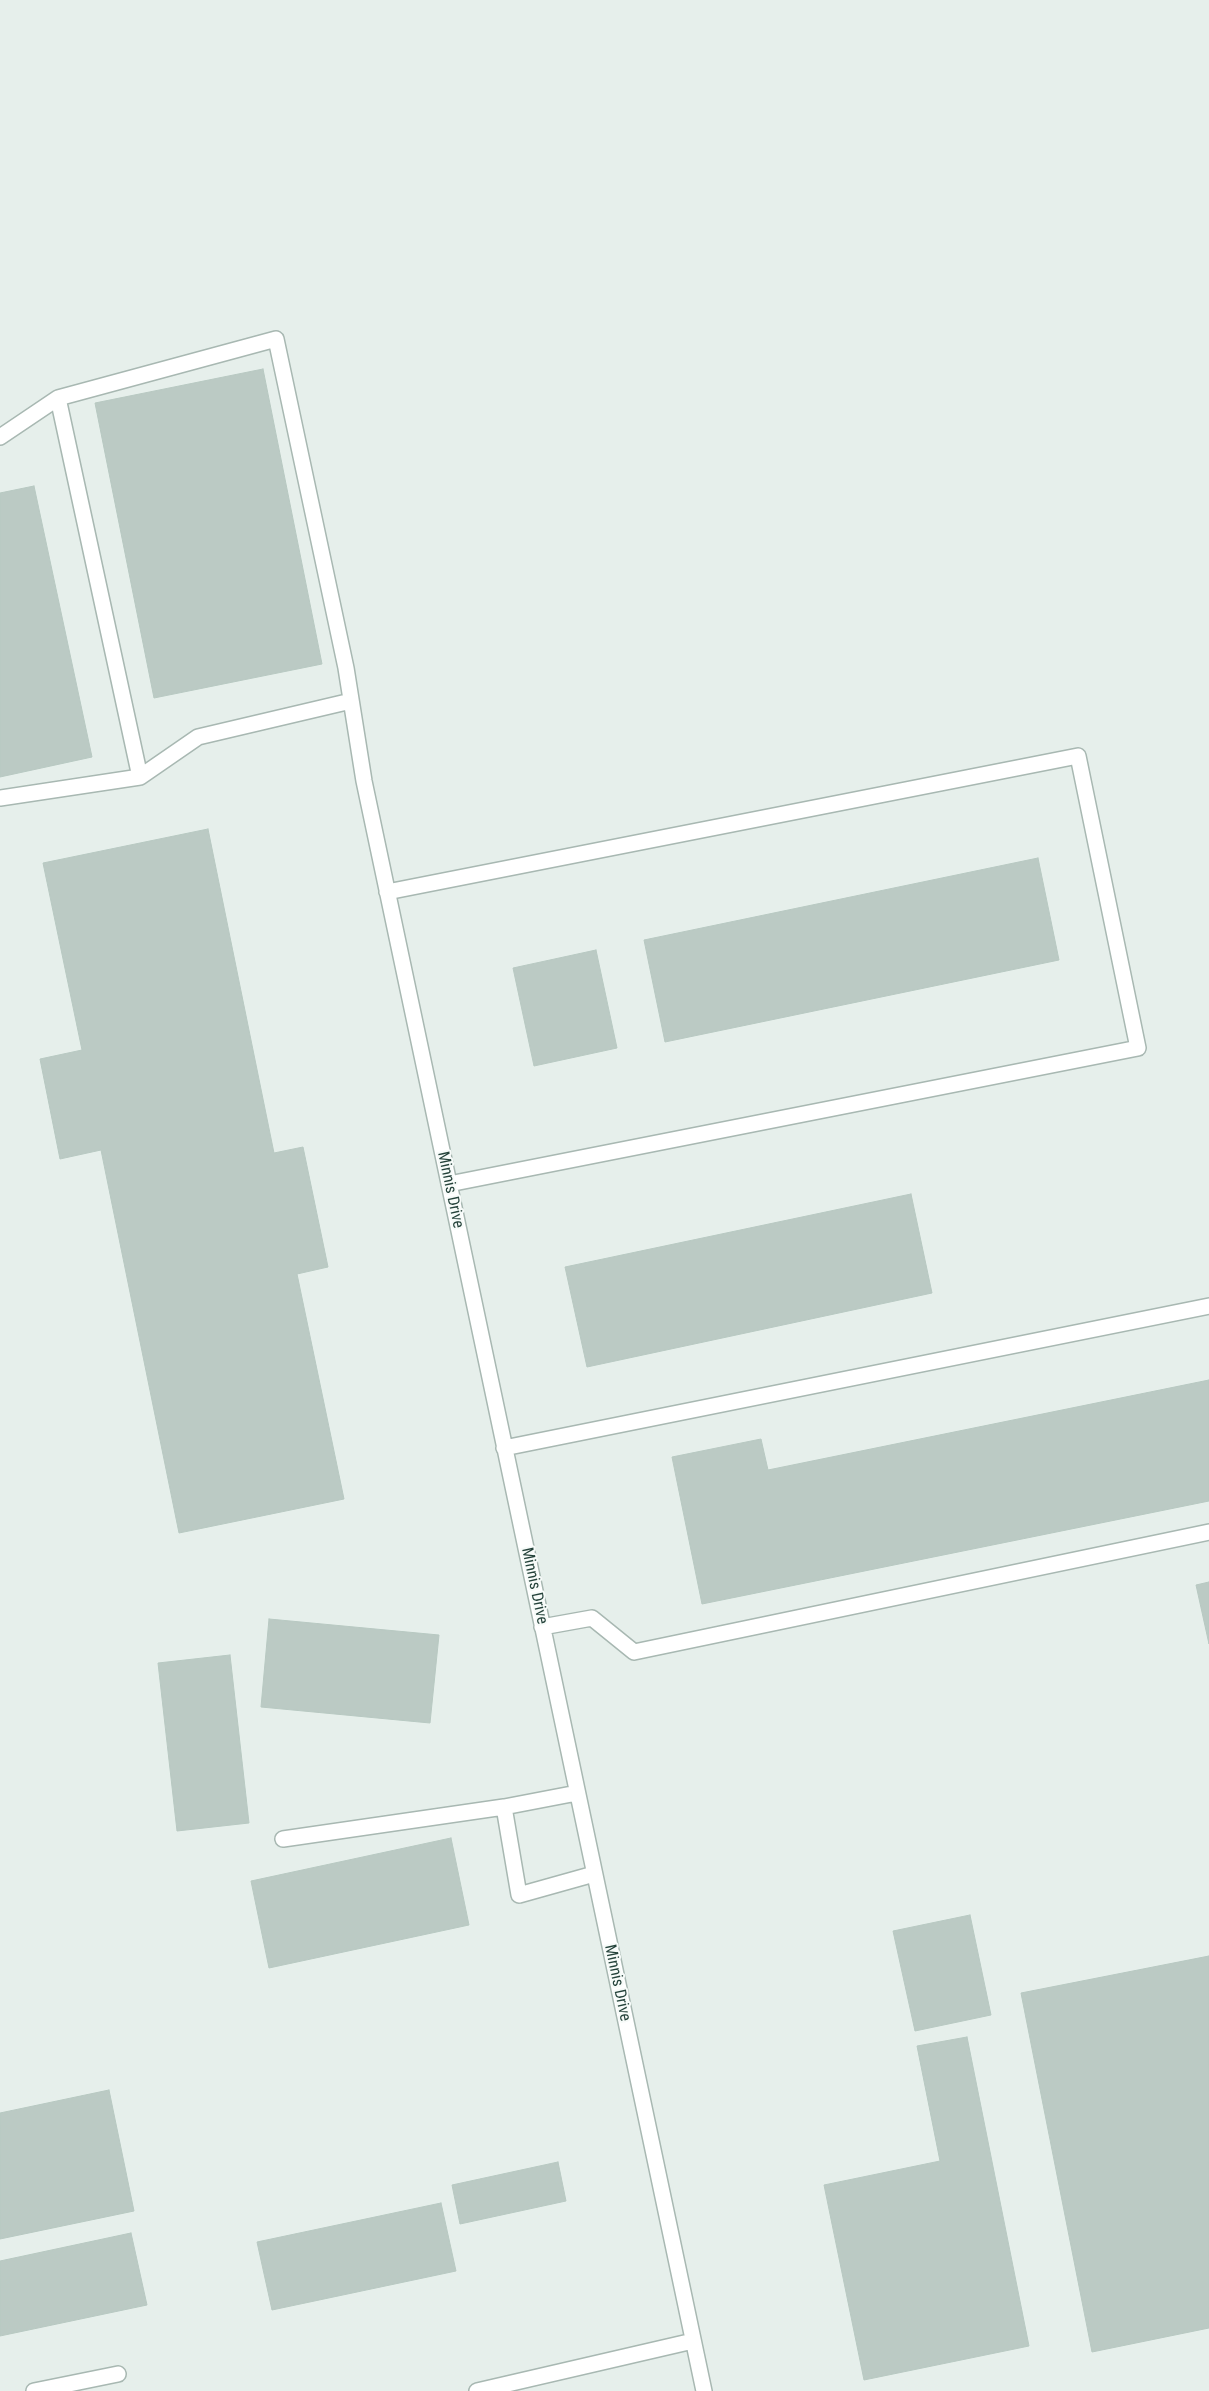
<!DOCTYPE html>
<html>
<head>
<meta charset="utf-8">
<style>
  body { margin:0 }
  canvas { display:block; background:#e6efeb }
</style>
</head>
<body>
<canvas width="1209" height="2391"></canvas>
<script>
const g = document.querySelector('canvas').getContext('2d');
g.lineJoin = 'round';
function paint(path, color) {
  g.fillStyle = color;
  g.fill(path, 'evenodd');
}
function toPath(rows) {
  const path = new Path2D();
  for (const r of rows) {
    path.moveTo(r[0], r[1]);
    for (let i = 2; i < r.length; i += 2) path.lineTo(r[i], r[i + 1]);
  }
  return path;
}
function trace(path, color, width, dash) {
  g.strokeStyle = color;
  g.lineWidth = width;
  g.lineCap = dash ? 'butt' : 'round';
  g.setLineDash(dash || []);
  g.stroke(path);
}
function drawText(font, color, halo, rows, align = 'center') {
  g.font = font + ' "Roboto Condensed",sans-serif';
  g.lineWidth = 4;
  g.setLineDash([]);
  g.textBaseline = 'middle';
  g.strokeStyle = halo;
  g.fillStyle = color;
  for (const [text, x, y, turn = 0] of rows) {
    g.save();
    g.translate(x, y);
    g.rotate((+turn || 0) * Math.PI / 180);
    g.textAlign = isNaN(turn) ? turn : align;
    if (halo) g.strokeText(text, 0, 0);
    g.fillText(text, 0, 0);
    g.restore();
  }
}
const building = toPath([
  [263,369,322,664,154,698,95,403,263,369],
  [34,486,92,757,0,777,0,493,34,486],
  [208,829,274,1153,303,1147,328,1267,297,1274,344,1499,179,1533,101,1150,60,1159,40,1059,82,1050,43,863,208,829],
  [1038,858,1059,960,665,1042,644,940,1038,858],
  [596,950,617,1048,534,1066,513,968,596,950],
  [911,1194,932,1293,587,1367,565,1267,911,1194],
  [1209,1380,1209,1501,702,1604,672,1457,761,1439,768,1470,1209,1380],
  [1209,1582,1209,1644,1196,1585,1209,1582],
  [269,1619,439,1635,430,1723,261,1707,269,1619],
  [230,1655,249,1823,177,1831,158,1663,230,1655],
  [451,1838,469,1925,269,1968,251,1881,451,1838],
  [970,1915,991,2015,915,2031,893,1931,970,1915],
  [1209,1956,1209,2328,1092,2352,1021,1993,1209,1956],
  [967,2037,1029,2346,864,2380,824,2185,940,2161,917,2046,967,2037],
  [109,2090,134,2211,0,2239,0,2113,109,2090],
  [558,2162,566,2201,460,2224,452,2185,558,2162],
  [441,2203,456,2271,272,2310,257,2242,441,2203],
  [131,2233,147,2305,0,2336,0,2261,131,2233]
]);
const minor = toPath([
  [0,437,58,398],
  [351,701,198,737,140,777,58,398,276,339,346,668,364,781,704,2391],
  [0,798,140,777],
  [387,892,1078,756,1138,1048,449,1184],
  [504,1448,1209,1306],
  [542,1627,592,1618,634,1652,1209,1532],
  [504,1807,577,1793],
  [283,1839,504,1807,519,1895,594,1874],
  [34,2391,118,2374],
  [477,2391,693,2341]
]);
const streetNames = [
  ["Minnis Drive",450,1190,78],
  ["Minnis Drive",534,1586,78],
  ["Minnis Drive",617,1983,78]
];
paint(building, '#bbcac4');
trace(building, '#b8c9c2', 1);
trace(minor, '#a8b8b2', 18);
trace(minor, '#fff', 15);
drawText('16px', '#24423a', '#f7fbf9', streetNames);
</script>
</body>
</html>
